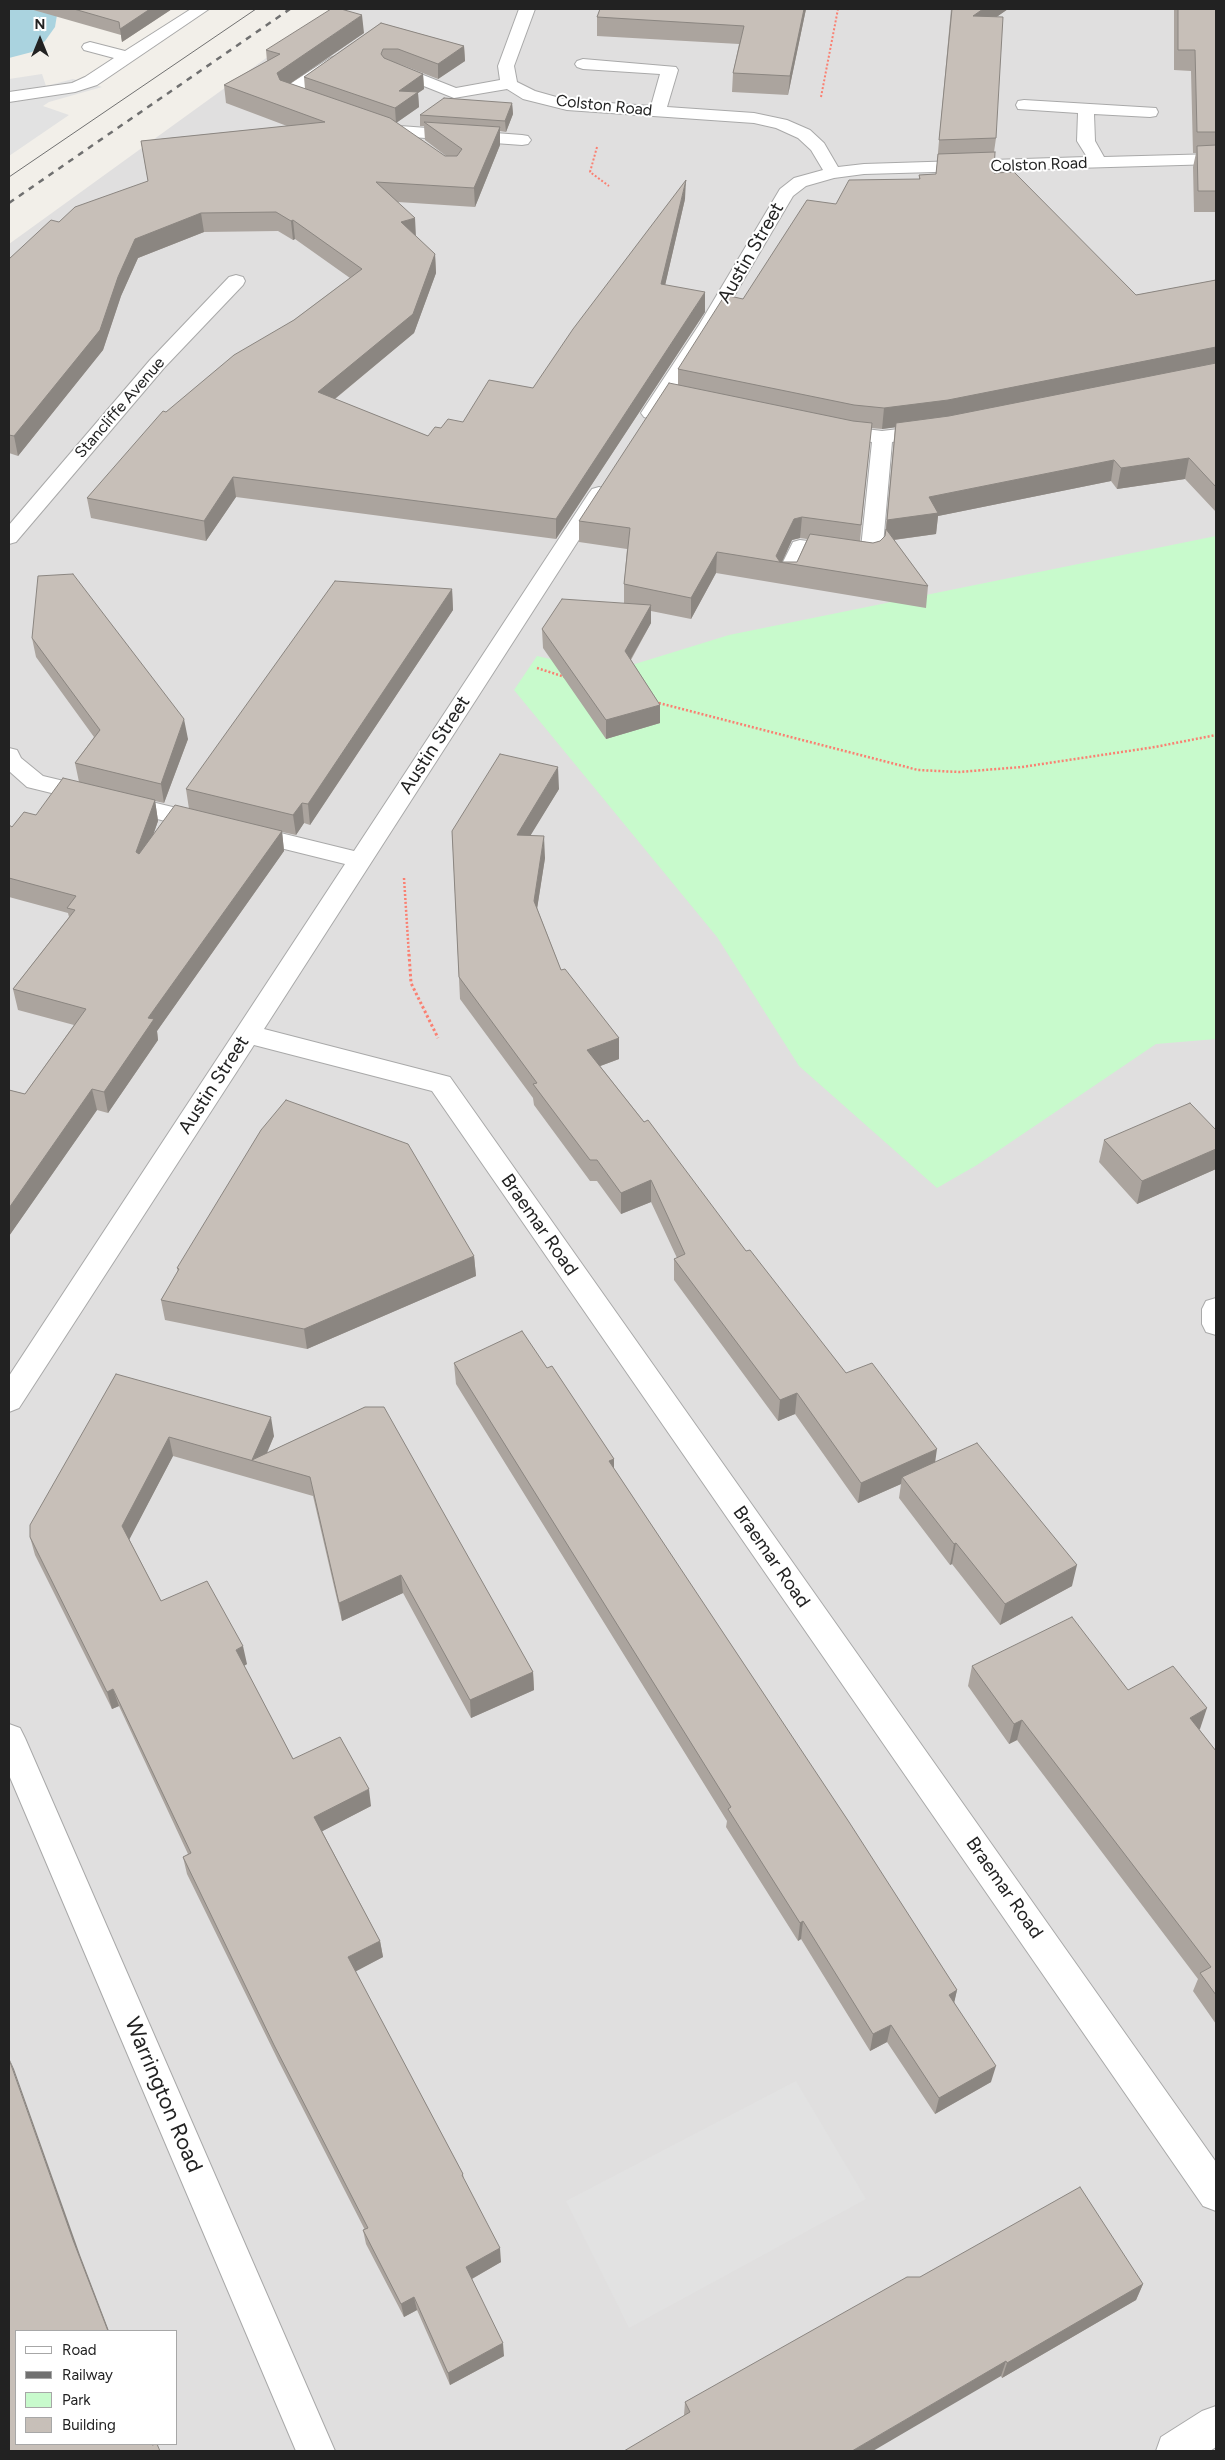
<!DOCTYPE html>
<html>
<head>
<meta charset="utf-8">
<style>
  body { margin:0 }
  #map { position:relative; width:1225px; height:2460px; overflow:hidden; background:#f2efe9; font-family:Figtree,sans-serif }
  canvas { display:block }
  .frame { position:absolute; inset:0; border:10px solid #222; pointer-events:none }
  .legend { position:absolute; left:15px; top:2330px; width:162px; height:115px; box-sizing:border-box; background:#fff; border:1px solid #a7a7a7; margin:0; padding:6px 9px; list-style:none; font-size:15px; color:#222 }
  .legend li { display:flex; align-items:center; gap:10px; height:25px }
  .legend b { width:25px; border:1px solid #a7a7a7 }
  .north { position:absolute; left:15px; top:15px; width:50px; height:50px; -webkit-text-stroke:4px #fff; paint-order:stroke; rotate:0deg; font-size:14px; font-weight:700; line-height:20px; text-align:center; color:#222 }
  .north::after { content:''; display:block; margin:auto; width:18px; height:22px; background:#222; clip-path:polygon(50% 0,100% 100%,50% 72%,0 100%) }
</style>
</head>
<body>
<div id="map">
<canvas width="1225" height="2460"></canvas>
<div class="frame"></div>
<ul class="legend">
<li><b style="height:6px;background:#fff"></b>Road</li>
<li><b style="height:6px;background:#707070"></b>Railway</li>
<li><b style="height:14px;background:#c8facc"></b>Park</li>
<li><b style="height:14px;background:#c7bfb8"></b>Building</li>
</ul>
<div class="north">N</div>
</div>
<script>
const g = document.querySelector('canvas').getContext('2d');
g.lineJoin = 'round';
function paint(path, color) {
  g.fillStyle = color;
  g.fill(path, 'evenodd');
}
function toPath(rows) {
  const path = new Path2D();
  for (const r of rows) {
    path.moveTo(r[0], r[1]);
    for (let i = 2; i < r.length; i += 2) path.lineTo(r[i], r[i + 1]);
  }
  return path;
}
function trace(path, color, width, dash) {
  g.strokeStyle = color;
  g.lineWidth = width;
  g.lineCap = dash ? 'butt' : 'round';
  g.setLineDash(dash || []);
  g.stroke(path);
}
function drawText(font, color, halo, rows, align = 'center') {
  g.font = font + ' Figtree,sans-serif';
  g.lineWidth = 4;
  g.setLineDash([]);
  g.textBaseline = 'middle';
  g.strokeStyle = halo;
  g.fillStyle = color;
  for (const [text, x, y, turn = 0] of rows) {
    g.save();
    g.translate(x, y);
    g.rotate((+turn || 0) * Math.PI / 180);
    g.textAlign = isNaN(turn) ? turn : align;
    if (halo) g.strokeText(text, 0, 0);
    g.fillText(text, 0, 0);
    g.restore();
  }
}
const residential = toPath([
  [334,9,1216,9,1216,2451,9,2451,9,244],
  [16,2331,176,2331,176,2444,16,2444]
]);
const park = toPath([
  [1216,536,1216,1039,1156,1044,977,1165,937,1188,799,1066,717,937,514,690,537,656,609,672,729,635]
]);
const parking = toPath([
  [42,74,46,86,73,79,102,87,49,102,43,106,69,115,9,156,9,79],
  [796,2081,866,2199,629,2328,566,2201]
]);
const river = toPath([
  [9,9,58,9,55,27,45,41,32,52,9,58,9,9]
]);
const pathFar2 = toPath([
  [821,97,838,9],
  [597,147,590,172,609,186]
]);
const pathFar1 = toPath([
  [537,668,565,677],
  [655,702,918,770,959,772,1022,767,1155,747,1216,735],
  [404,878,409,956]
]);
const path = toPath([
  [409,954,411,983,438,1038]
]);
const minor = toPath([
  [191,9,209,9,97,85,75,92,9,102,9,92,72,83,85,77,114,58,84,50,82,47,84,44,90,42,125,51,191,9],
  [519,9,535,9,514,66,517,82,535,91,567,100,651,106,660,74,583,69,577,67,575,64,577,61,583,59,676,67,678,70,667,107,754,113,787,120,810,130,824,143,838,167,864,164,1087,157,1077,141,1078,113,1018,109,1016,105,1018,101,1024,100,1156,108,1158,112,1156,116,1150,117,1094,114,1095,141,1104,157,1216,154,1216,164,864,174,834,178,806,186,793,196,717,325,658,417,651,419,644,417,641,413,699,325,780,189,794,178,823,170,811,150,798,138,776,128,754,123,567,110,523,99,507,89,454,98,386,71,384,68,386,65,392,63,398,65,456,88,500,80,498,66,519,9],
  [336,56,342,58,344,61,342,64,301,92,318,98,320,102,318,106,306,106,282,97,280,93,282,89,330,58,336,56],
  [374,118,400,126,522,135,528,136,531,140,528,144,522,145,398,136,368,127,366,123,368,119,374,118],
  [236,275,243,277,245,281,243,285,164,368,16,542,9,544,9,525,150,360,229,277,236,275],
  [834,425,882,431,932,425,939,427,942,431,939,435,932,437,892,442,882,556,878,560,871,562,807,553,795,581,787,582,779,581,776,576,793,542,800,540,861,548,872,442,827,435,824,431,827,427,834,425],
  [599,487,606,489,609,493,264,1029,450,1077,1216,2162,1216,2211,1203,2206,432,1091,254,1045,19,1408,9,1412,9,1376,345,864,240,838,236,833,240,828,248,825,354,851,589,493,592,489,599,487],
  [9,748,17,750,21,758,43,776,206,815,214,818,218,823,214,828,206,831,27,787,9,771,9,748],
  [1216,1298,1216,1335,1206,1332,1202,1324,1202,1309,1206,1301,1216,1298],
  [9,1724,20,1728,25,1738,335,2451,296,2451,9,1775,9,1724],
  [1216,2406,1216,2447,1210,2451,1156,2451,1161,2437,1202,2411,1216,2406]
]);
const tram = toPath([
  [9,177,256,9]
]);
const rail = toPath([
  [9,203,290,9]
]);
const wall = toPath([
  [30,9,172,9,122,42,121,35],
  [600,9,806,9,788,95,732,92,733,73,739,44,597,36,597,17],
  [951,9,1008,9,996,17,996,138,994,152,994,173,1136,295,1216,280,1216,512,1185,479,1117,489,1111,481,938,516,936,534,894,540,928,586,926,608,716,573,691,619,651,611,651,623,631,660,660,705,660,723,606,739,543,648,542,629,624,603,624,584,627,549,579,542,579,521,678,384,678,369,743,299,836,204,919,179,919,175,936,174],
  [895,427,885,536,880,541,873,543,860,541,871,428,882,429],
  [800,538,807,539,797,562,782,562,792,540],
  [1174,9,1216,9,1216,212,1194,212,1193,167,1196,153,1193,153,1191,71,1174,70],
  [381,23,464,46,465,61,438,79,397,63,423,74,424,89,418,93,419,107,396,123,445,156,446,156,425,140,424,126,420,126,420,115,512,103,513,114,506,132,500,131,500,145,475,207,398,202,416,237,435,254,436,273,414,333,335,399,428,436,441,428,463,422,533,388,685,199,665,285,705,312,556,539,236,497,206,541,91,518,87,498,166,412,294,320,350,278,295,239,293,240,278,231,204,232,138,258,121,296,103,350,18,456,9,453,9,259,59,222,148,181,141,141,287,126,226,103,224,85,267,61,266,50,364,33,290,84,305,89,304,77],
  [452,589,453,610,310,825,304,823,296,835,282,832,284,851,157,1031,158,1040,108,1113,97,1110,9,1236,9,1090,25,1094,74,1025,18,1010,13,989,69,917,68,913,9,897,9,825,12,827,36,815,79,782,75,763,94,737,36,657,32,638,188,739,164,803,155,801,158,821,153,835,189,809,186,789],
  [559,789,530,835,545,858,537,908,561,970,619,1038,619,1059,600,1066,746,1251,846,1373,935,1462,1072,1586,1000,1625,952,1564,950,1565,899,1498,901,1484,858,1503,795,1414,778,1421,674,1280,674,1259,677,1258,651,1202,621,1214,597,1181,590,1181,534,1105,533,1098,460,999,452,831],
  [1216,1130,1216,1169,1137,1204,1099,1162,1104,1140],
  [474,1256,476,1276,307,1349,165,1320,161,1300,178,1272,177,1268],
  [454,1363,547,1368,614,1459,614,1469,957,1990,954,2002,991,2082,935,2114,887,2042,870,2051,801,1939,798,1941,726,1827,727,1821,456,1384],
  [116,1374,274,1436,267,1453,365,1407,533,1672,534,1690,471,1718,403,1593,342,1621,313,1496,173,1456,129,1539,161,1601,247,1664,244,1666,293,1759,371,1806,322,1831,380,1941,383,1957,355,1971,463,2174,464,2180,501,2262,472,2279,504,2356,450,2385,417,2310,404,2317,366,2244,363,2230,365,2230,278,2060,187,1874,183,1857,188,1854,119,1706,112,1709,35,1555,30,1537],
  [972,1666,1128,1690,1200,1729,1199,1729,1216,1751,1216,2024,1193,1991,1198,1979,1017,1740,1009,1744,968,1686],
  [1143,2284,1136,2300,1002,2378,1001,2376,684,2415,685,2402]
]);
const shadedWall = toPath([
  [150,9,172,9,122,42,120,29],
  [804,9,806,9,788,95,790,76],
  [983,9,1008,9,971,35,973,16],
  [362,15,364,33,279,91,277,73],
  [464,46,465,61,438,79,438,64],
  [423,74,424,89,418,93,419,107,396,123,395,108,399,91],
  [512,103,513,114,506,132,505,121],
  [500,127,500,145,475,207,474,188],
  [686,180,685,199,661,303,661,284],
  [201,213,204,232,138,258,121,296,103,350,18,456,14,436,118,277,135,239],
  [415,218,416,237,401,222],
  [293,220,295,239,293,240,291,221],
  [435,254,436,273,414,333,320,411,318,392],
  [705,292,705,312,556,539,556,519],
  [1216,347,1216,364,946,421,882,429,884,408],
  [1189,458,1185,479,1117,489,1121,468],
  [1114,460,1111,481,938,516,936,534,885,541,887,520,929,497],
  [233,477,236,497,206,541,204,521],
  [802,517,800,538,792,540,782,562,775,561,776,556,794,519],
  [717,552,716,573,691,619,691,598],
  [452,589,453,610,310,825,308,804],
  [651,605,651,623,625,669,625,651],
  [660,705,660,723,606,739,606,720],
  [184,719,188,739,164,803,161,784],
  [558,767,559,789,518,856,517,835],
  [155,800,158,821,140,873,136,852],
  [302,803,304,823,296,835,293,815],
  [282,831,284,851,157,1031,158,1040,108,1113,104,1092,148,1018],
  [544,836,545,858,535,922,534,901],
  [619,1038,619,1059,587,1071,587,1050],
  [92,1089,97,1110,9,1236,9,1208],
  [1216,1149,1216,1169,1137,1204,1142,1181],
  [651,1180,651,1202,621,1214,621,1193],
  [474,1256,476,1276,307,1349,304,1329],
  [797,1393,795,1414,778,1421,780,1400],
  [271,1417,274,1436,262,1464,252,1460],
  [169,1437,173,1456,127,1544,122,1526],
  [937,1449,934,1470,902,1477,901,1484,858,1503,861,1483],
  [614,1459,614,1479,609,1461],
  [956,1543,952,1564,950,1565,954,1544],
  [1077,1565,1072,1586,1000,1625,1005,1604],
  [401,1575,403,1593,342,1621,339,1603],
  [243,1646,247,1664,240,1668,236,1650],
  [533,1672,534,1690,471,1718,470,1700],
  [113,1689,119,1706,112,1709,107,1692],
  [1207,1708,1200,1729,1183,1738,1190,1718],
  [1022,1720,1017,1740,1009,1744,1014,1724],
  [369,1789,371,1806,317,1834,314,1817],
  [803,1921,801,1939,798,1941,800,1923],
  [380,1941,383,1957,351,1974,348,1957],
  [957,1990,953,2008,949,1995],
  [891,2025,887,2042,870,2051,873,2034],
  [9,2058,14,2069,80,2255,109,2331,108,2331,73,2240],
  [996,2066,991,2082,935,2114,939,2098],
  [500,2248,501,2262,468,2281,466,2267],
  [1143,2284,1136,2300,1002,2378,1007,2363],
  [414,2297,417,2310,404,2317,401,2304],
  [503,2343,504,2356,450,2385,448,2373],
  [1006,2361,1001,2376,873,2451,852,2451]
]);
const building = toPath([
  [74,9,150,9,120,29,119,22,74,9],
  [331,9,341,9,362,15,277,73,280,80,390,118,445,156,457,156,462,149,424,122,500,127,474,188,376,182,415,218,401,222,435,254,413,314,318,392,428,436,435,427,441,428,448,419,463,422,489,380,533,388,573,329,686,180,661,284,705,292,556,519,233,477,204,521,87,498,163,411,166,412,234,355,294,320,362,269,293,220,291,221,276,212,201,213,135,239,118,277,100,330,14,436,9,435,9,259,51,220,59,222,75,207,148,181,141,141,325,122,224,85,280,54,266,50,331,9],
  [600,9,804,9,790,76,733,73,744,26,597,17,600,9],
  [952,9,983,9,973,16,1003,17,996,138,939,140,952,9],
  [1178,9,1216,9,1216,132,1197,132,1195,50,1178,50,1178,9],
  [381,23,464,46,438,64,398,49,383,49,381,54,384,58,423,74,399,91,418,92,395,108,304,77,381,23],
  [444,98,512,103,505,121,420,115,444,98],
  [1216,145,1216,191,1198,191,1197,146,1216,145],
  [995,152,994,173,1014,172,1136,295,1216,280,1216,347,948,400,884,408,854,405,678,369,725,295,743,299,807,200,836,204,849,180,920,179,919,175,936,174,938,154,995,152],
  [1216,363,1216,487,1189,458,1121,468,1114,460,929,497,938,513,887,520,896,423,949,416,1216,363],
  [669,383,853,421,872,423,861,525,802,517,794,519,776,556,780,562,797,562,810,534,873,543,880,541,885,536,886,529,928,586,717,552,691,598,624,584,630,528,579,521,669,383],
  [73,574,184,719,161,784,75,763,100,730,32,638,38,576,73,574],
  [335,581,452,589,308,804,302,803,293,815,186,789,335,581],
  [562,599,651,605,625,651,660,705,606,720,542,629,562,599],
  [500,754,558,767,517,835,544,836,534,901,561,970,565,969,619,1038,587,1050,644,1122,648,1120,746,1251,750,1250,846,1373,872,1363,937,1449,861,1483,797,1393,780,1400,674,1259,685,1254,651,1180,621,1193,597,1160,590,1160,533,1084,537,1083,459,977,452,831,500,754],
  [63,778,155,800,136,852,139,854,175,805,282,831,148,1018,154,1019,104,1092,92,1089,9,1208,9,1090,25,1094,86,1009,13,989,75,910,67,908,76,896,9,878,9,825,12,827,24,812,36,815,63,778],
  [286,1100,408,1144,474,1256,304,1329,161,1300,179,1269,177,1268,261,1130,286,1100],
  [1190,1103,1216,1130,1216,1149,1142,1181,1104,1140,1190,1103],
  [522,1331,547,1368,552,1366,614,1459,609,1461,849,1822,957,1990,949,1995,996,2066,939,2098,891,2025,873,2034,803,1921,800,1923,728,1809,731,1807,454,1363,522,1331],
  [116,1374,271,1417,252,1460,365,1407,384,1407,533,1672,470,1700,401,1575,339,1603,310,1477,169,1437,122,1526,161,1601,207,1581,243,1646,236,1650,293,1759,340,1737,369,1789,314,1817,380,1941,348,1957,463,2174,462,2175,500,2248,466,2267,503,2343,448,2373,414,2297,401,2304,363,2230,368,2228,274,2045,183,1857,191,1853,113,1689,107,1692,30,1537,30,1525,116,1374],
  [977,1443,1077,1565,1005,1604,956,1543,954,1544,902,1477,977,1443],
  [1072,1617,1128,1690,1173,1666,1207,1708,1190,1718,1216,1751,1216,1995,1200,1973,1211,1967,1022,1720,1014,1724,972,1666,1072,1617],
  [9,2059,73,2240,108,2331,16,2331,16,2444,152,2444,152,2445,157,2444,160,2451,9,2451,9,2059],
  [1080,2187,1143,2284,1007,2363,1006,2361,852,2451,624,2451,690,2412,685,2402,907,2277,920,2277,1080,2187]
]);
const farStreetnames = [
  ["Colston Road",604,106,6],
  ["Colston Road",1039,165,-2],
  ["Stancliffe Avenue",120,408,-49]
];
const streetNames = [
  ["Austin Street",751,253,-60],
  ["Austin Street",435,745,-57],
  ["Austin Street",214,1085,-57],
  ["Braemar Road",539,1225,55],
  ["Braemar Road",771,1557,55],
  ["Braemar Road",1004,1888,55]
];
const nearStreetnames = [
  ["Warrington Road",163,2095,67]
];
paint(residential, '#e0dfdf');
paint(park, '#c8facc');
paint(parking, '#e2e2e2');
paint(river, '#aad3df');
trace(minor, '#a9a9a9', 2);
trace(pathFar2, '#fa8072', 2, [2, 2]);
trace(pathFar1, '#fa8072', 2.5, [2, 2]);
trace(path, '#fa8072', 3, [2.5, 2.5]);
paint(minor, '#fff');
trace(tram, '#707070', 1);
trace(rail, '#707070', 2.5, [6, 6]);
paint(wall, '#aba49e');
paint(shadedWall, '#8b8681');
paint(building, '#c7bfb8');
trace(building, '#8b8681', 1);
drawText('16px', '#222', '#fff', farStreetnames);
drawText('19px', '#222', '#fff', streetNames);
drawText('22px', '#222', '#fff', nearStreetnames);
</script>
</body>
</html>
